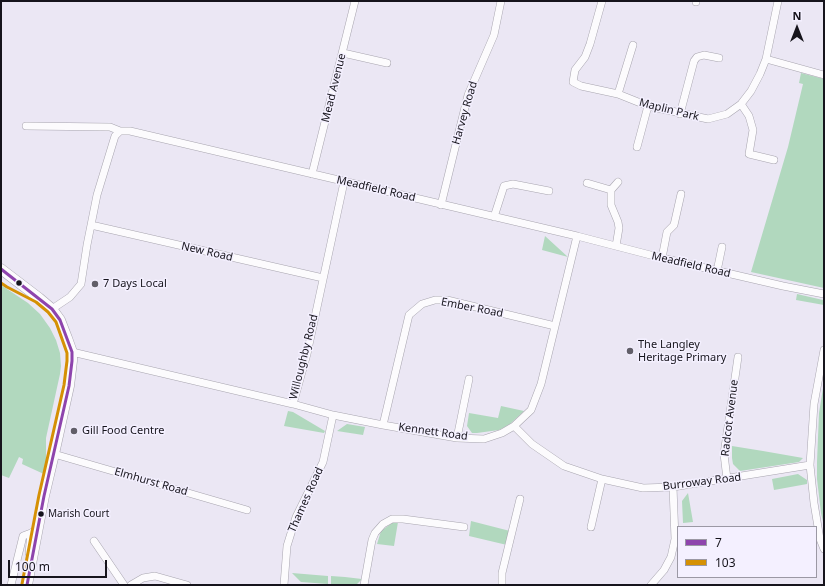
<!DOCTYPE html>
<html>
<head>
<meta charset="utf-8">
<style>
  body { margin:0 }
  #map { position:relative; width:825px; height:586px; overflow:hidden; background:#ebe7f4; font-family:"Noto Sans",sans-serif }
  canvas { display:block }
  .frame { position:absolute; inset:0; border:2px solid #16141c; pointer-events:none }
  .legend { position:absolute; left:677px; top:526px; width:140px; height:52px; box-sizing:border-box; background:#f4f0ff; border:1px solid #9b98a4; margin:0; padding:5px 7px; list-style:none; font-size:12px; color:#16141c }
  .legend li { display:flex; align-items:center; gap:8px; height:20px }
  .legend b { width:20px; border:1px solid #9b98a4 }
  .north { position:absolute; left:777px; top:8px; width:40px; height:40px; -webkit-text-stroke:3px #f4f0ff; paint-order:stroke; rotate:0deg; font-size:11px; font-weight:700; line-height:16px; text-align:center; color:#16141c }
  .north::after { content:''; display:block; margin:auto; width:14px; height:18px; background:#16141c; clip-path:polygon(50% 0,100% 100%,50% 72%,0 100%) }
  .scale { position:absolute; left:8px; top:560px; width:99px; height:18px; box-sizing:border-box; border:2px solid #16141c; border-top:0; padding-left:5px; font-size:12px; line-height:14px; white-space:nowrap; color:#16141c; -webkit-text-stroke:3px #f4f0ff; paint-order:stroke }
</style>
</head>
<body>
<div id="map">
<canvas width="825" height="586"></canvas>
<div class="frame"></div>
<ul class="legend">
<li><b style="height:5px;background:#8e44ad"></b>7</li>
<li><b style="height:5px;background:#d59004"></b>103</li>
</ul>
<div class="north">N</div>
<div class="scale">100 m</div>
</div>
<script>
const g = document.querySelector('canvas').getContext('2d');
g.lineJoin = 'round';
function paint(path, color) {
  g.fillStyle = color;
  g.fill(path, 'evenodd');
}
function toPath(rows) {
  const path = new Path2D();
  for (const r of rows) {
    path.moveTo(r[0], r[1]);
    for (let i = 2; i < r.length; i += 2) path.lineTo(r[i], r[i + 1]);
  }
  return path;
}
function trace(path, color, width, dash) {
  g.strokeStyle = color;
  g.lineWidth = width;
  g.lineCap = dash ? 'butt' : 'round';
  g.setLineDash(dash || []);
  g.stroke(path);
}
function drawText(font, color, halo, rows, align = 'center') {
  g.font = font + ' "Noto Sans",sans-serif';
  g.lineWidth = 3;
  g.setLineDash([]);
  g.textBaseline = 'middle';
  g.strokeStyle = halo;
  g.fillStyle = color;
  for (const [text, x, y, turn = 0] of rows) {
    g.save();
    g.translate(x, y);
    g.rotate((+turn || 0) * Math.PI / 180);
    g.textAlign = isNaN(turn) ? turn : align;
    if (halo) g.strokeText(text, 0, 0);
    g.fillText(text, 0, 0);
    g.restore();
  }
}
const green = toPath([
  [801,73,824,79,824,288,751,272,788,147,803,84,799,83],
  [545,236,568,257,542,250],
  [1,285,28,303,40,314,50,328,56,340,60,353,61,366,60,374,46,438,46,458,47,469,46,475,22,464,23,459,19,457,9,478,1,475],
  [797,294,823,300,824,305,796,300],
  [824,382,824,526,821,513,817,479,817,462,819,413],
  [501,406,524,411,510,424,499,430,477,433,472,433,467,426,469,413,498,418],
  [288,411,293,412,325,431,324,433,284,426],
  [347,424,365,427,363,435,337,431],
  [732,446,763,451,803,458,799,462,740,471,733,464,732,458],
  [798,474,807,480,807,484,774,490,772,479],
  [688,493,693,522,683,523,682,501],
  [471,521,510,531,507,545,469,536],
  [398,522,394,546,377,544,381,531,392,523],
  [292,573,328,576,328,584,301,582],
  [331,576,345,577,362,579,356,585,331,584]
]);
const minor = toPath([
  [602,1,590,44,585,57,575,70,573,82,581,86,618,94,648,106,708,119,727,114,741,104,751,91,760,74,766,59,778,1],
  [696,2,696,1],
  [343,53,387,63],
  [766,59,824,75],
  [618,94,633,45],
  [741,104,749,116,753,130,749,154,774,160],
  [680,114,694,61,697,57,704,55,719,58],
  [26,126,110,127,120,131,130,131,577,236,662,258,783,286,824,294],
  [637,147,648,106],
  [312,174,355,1],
  [587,183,611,190],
  [441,205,468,95,494,35,501,1],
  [494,217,504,186,513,184,549,191],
  [91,225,323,278],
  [616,246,619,228,618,222,611,205,611,190,618,182],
  [662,258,667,232,674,225,681,194],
  [717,271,722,247],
  [52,309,70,297,81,284,87,245,97,195,115,136,120,131],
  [824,350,814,404,810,465,814,503,820,539,824,549],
  [72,352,293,404,307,354,344,182],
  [293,404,333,415,383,425,457,438,484,439,502,433,514,426,531,410,541,384,577,236],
  [383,425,409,315,422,304,435,300,447,300,555,326],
  [514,426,532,444,564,466,602,479,643,488,673,487,810,465],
  [457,438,469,379],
  [54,454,247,510],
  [727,479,724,454,738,357],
  [591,527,602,479],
  [94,541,124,585],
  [29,553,31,533],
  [11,585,23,536,31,533,37,529],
  [131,585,143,578,155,576,187,585],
  [284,585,287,546,296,517,323,462,333,415],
  [364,585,372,540,375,533,383,524,392,519,403,519,464,527],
  [502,585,502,573,520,499],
  [651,585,664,570,671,557,675,539,673,487]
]);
const secondary = toPath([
  [1,269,39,298,52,309,60,320,67,338,72,352,72,361,69,386,54,454,44,496,27,585]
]);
const bus1 = toPath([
  [1,269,52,309,60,320,72,352,72,361,69,386,44,496,27,585]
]);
const bus2 = toPath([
  [1,283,7,287,36,302,48,312,56,322,67,353,67,361,64,385,39,495,22,584]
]);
const markers = [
  [19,283,3.5,"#16141c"],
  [95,284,4,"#615e68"],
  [630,351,4,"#615e68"],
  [74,431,4,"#615e68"],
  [41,514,3.5,"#16141c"]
];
const busNames = [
  ["Marish Court",48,514]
];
const streetNames = [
  ["Mead Avenue",334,88,-76],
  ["Maplin Park",669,110,14],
  ["Harvey Road",465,113,-74],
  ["Meadfield Road",376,189,13],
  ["New Road",207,252,13],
  ["Meadfield Road",691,265,13],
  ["Ember Road",472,308,11],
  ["Willoughby Road",304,357,-76],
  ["Radcot Avenue",730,418,-83],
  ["Kennett Road",433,432,8],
  ["Elmhurst Road",151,482,16],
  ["Burroway Road",702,482,-7],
  ["Thames Road",306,500,-66]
];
const poiNames = [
  ["7 Days Local",103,284],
  ["The Langley",638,345],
  ["Heritage Primary",638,358],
  ["Gill Food Centre",82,431]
];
paint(green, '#b1d8be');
trace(minor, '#a8a5af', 8);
trace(secondary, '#a8a5af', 11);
trace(minor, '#fcfbfd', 7);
trace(secondary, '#fcfbfd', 10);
trace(bus1, '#8e44ad', 3);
trace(bus2, '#d59004', 3);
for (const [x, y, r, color] of markers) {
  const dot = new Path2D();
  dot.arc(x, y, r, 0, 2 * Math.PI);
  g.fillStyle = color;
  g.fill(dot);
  trace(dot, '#f4f0ff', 1.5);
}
drawText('10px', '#16141c', '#f4f0ff', busNames, 'left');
drawText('11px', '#16141c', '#f4f0ff', streetNames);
drawText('11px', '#16141c', '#f4f0ff', poiNames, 'left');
</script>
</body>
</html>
